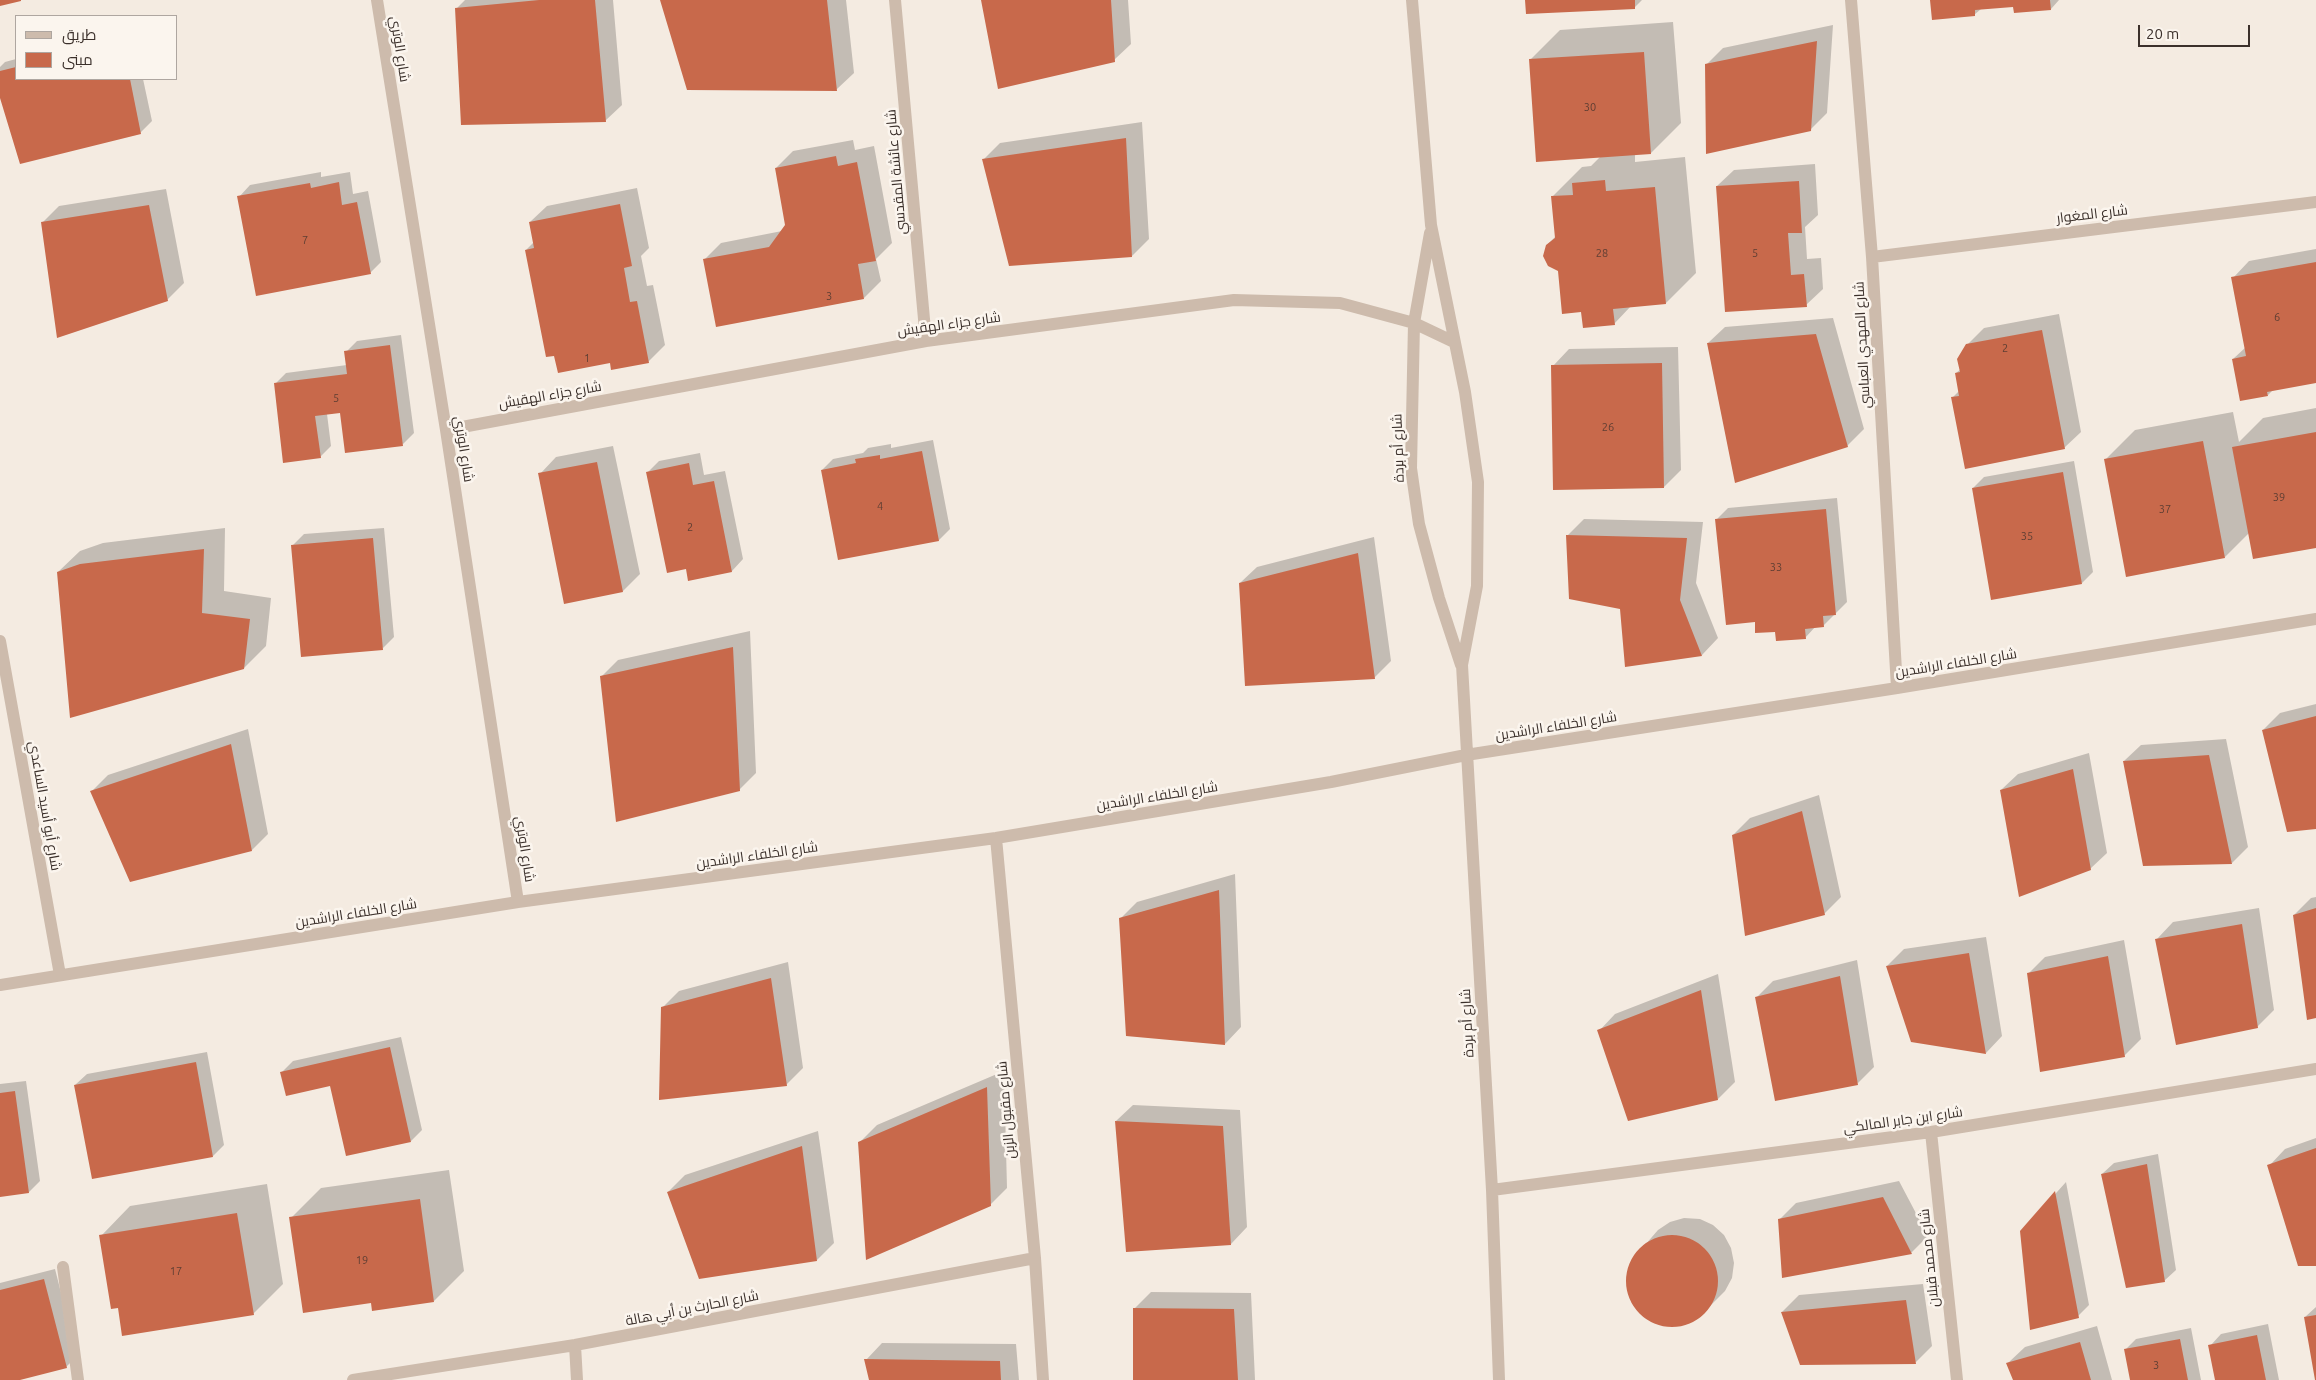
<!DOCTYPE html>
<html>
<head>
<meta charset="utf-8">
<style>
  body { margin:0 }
  #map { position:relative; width:2316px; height:1380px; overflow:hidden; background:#f4ebe1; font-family:Ubuntu,Cairo,sans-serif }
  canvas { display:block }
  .legend { position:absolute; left:15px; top:15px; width:162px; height:65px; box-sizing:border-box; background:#fbf5ee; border:1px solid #aea6a0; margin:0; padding:6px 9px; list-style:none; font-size:15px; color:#3b302b }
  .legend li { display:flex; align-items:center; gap:10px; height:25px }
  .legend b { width:25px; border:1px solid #aea6a0 }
  .scale { position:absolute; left:2138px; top:25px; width:112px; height:22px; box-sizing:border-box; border:2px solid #3b302b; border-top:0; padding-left:6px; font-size:15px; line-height:18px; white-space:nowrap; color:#3b302b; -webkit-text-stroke:4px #fbf5ee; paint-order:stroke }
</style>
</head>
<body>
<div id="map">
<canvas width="2316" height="1380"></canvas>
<ul class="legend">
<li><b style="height:6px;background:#cdbbac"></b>طريق</li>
<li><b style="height:14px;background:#c8694b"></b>مبنى</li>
</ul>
<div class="scale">20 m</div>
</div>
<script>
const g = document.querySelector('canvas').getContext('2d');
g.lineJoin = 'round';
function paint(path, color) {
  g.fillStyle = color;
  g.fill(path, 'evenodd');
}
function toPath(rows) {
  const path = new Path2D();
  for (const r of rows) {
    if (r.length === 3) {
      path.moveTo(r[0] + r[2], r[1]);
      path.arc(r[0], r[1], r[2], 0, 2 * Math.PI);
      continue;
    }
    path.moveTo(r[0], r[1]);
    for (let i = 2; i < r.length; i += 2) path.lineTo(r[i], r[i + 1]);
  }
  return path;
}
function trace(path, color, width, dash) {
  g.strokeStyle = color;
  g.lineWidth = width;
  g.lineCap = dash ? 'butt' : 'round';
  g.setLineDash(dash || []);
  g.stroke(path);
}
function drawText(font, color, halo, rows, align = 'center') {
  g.font = font + ' Ubuntu,Cairo,sans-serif';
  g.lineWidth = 5;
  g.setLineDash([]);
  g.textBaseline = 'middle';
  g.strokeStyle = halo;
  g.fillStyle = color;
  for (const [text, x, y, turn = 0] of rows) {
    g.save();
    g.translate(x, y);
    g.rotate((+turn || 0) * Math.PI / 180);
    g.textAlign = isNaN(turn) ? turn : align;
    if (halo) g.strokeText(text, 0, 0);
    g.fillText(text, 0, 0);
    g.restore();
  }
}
const shadow = toPath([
  [465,0,613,0,622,105,605,121,456,9],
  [661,0,846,0,854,73,837,89,688,88],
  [983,0,1128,0,1131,44,1114,60],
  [1526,0,1642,0,1635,7],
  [1931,0,2059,0,2051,9,2014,6,1981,9,1974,15],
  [1673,22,1681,123,1651,153,1635,154,1635,162,1685,157,1696,273,1666,303,1631,306,1614,324,1559,271,1547,245,1556,236,1552,197,1582,167,1591,166,1601,156,1530,60,1560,30],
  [1833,25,1827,113,1810,130,1706,65,1723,48],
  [16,59,16,79,143,79,152,121,140,133,0,94,0,67,5,62],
  [1142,122,1149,239,1132,256,984,159,1000,143],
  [853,140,855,150,874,146,892,243,876,259,881,281,864,298,704,260,721,243,782,231,787,225,776,168,793,151],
  [1815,164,1818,215,1805,227,1807,259,1821,258,1823,289,1806,305,1717,186,1734,170],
  [321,172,321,177,350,172,353,194,368,191,381,262,370,273,239,197,250,185],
  [637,188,649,248,641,256,647,286,653,285,665,345,648,362,611,362,526,250,534,242,530,222,547,206],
  [166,189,184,283,167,300,43,222,59,206],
  [2316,249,2316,382,2273,390,2268,395,2233,359,2246,347,2233,278,2249,261],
  [2059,314,2081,432,2064,448,1953,397,1960,390,1956,373,1961,369,1967,345,1984,328],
  [1833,318,1864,429,1847,446,1708,343,1725,327],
  [401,335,414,433,403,444,341,412,327,414,331,446,320,457,275,384,286,373,347,365,346,352,357,341],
  [1678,347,1681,470,1664,487,1553,366,1569,349],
  [2316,408,2316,546,2249,533,2225,557,2105,460,2135,430,2233,412,2239,442,2263,418],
  [933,440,950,529,939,540,839,559,822,470,833,459,863,453,868,448,891,444,891,448],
  [613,446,640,574,623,591,565,602,540,474,556,457],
  [700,453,704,475,725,471,743,559,732,571,689,579,687,567,648,472,659,461],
  [2074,461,2093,572,2082,583,1973,488,1984,477],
  [1837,498,1847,602,1823,626,1816,626,1805,638,1776,630,1756,621,1717,519,1728,508],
  [1584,519,1703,522,1696,583,1718,638,1702,655,1626,666,1621,608,1567,536],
  [225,528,224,591,271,598,266,646,244,668,58,572,80,551,103,543],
  [384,528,394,637,383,648,293,545,304,534],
  [1374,537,1391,661,1374,678,1240,583,1257,567],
  [750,631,756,773,739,790,601,677,618,660],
  [2316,704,2316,827,2263,730,2280,713],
  [248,729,268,834,252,850,92,791,108,775],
  [2226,739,2248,847,2232,863,2124,761,2141,745],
  [2089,753,2107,853,2090,869,2001,790,2018,774],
  [1819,795,1841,897,1824,914,1733,835,1750,818],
  [1235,874,1241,1027,1225,1044,1120,919,1137,902],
  [2316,897,2316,1017,2294,915,2311,898],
  [2259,908,2274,1010,2257,1027,2157,939,2173,922],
  [1986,937,2002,1036,1986,1053,1887,966,1904,949],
  [2124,940,2141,1039,2124,1056,2028,974,2045,957],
  [1857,960,1874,1067,1858,1083,1756,998,1773,981],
  [788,962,803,1068,786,1085,662,1008,679,991],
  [1718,974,1735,1082,1718,1099,1599,1031,1615,1014],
  [401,1037,422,1130,411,1141,331,1084,282,1072,293,1061],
  [207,1052,224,1145,213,1156,75,1085,87,1074],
  [1004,1071,1007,1188,990,1205,860,1142,877,1125],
  [26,1081,40,1181,29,1192,0,1196,0,1084],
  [1133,1105,1240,1110,1247,1227,1231,1244,1116,1121],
  [818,1131,834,1243,817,1260,668,1192,685,1175],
  [2316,1138,2316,1265,2269,1166,2285,1149],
  [2158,1154,2176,1270,2164,1281,2102,1174,2114,1163],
  [449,1170,464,1271,434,1301,291,1218,321,1188],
  [1899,1181,1928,1236,1911,1253,1783,1277,1779,1220,1796,1203],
  [2066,1182,2089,1305,2078,1316,2022,1231],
  [267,1184,283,1284,253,1314,101,1236,130,1206],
  [1684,1218,1700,1219,1713,1225,1724,1235,1731,1248,1734,1263,1732,1278,1725,1291,1697,1319,1684,1325,1668,1326,1654,1323,1642,1315,1632,1303,1627,1289,1627,1274,1632,1260,1658,1230,1670,1222],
  [55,1269,77,1356,66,1367,15,1380,0,1380,0,1283],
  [1923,1284,1932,1346,1916,1362,1782,1312,1799,1295],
  [1151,1292,1251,1293,1255,1380,1134,1380,1134,1309],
  [2316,1307,2316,1380,2305,1317],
  [2268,1324,2279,1380,2217,1380,2210,1346,2221,1334],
  [2097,1326,2112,1380,2014,1380,2008,1363,2025,1347],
  [2191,1328,2201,1380,2131,1380,2125,1350,2136,1339],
  [882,1343,1016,1344,1019,1380,870,1380,866,1360]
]);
const building = toPath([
  [0,0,21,0,21,1,0,6],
  [539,0,595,0,606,122,461,125,455,8],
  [660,0,827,0,837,91,687,90],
  [981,0,1111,0,1115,62,998,89],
  [1525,0,1635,0,1635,9,1526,14],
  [1930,0,2050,0,2051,10,2014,13,2013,7,1975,10,1975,16,1932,20],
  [1817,41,1811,131,1706,154,1705,64],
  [1644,52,1651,154,1536,162,1529,59],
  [16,67,16,79,130,79,141,134,20,164,0,98,0,71],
  [1126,138,1132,257,1009,266,982,159],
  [836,156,838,166,857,162,876,261,858,264,864,299,716,327,703,259,769,247,785,225,775,168],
  [1605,180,1606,191,1655,187,1666,304,1613,309,1615,325,1583,328,1581,312,1562,314,1558,271,1548,266,1543,256,1546,245,1555,238,1551,196,1573,195,1572,183],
  [1799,181,1802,233,1788,233,1791,275,1804,274,1807,307,1725,312,1716,186],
  [339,182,342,205,357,202,371,274,256,296,237,196,310,183,311,188],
  [620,204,632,266,624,268,630,302,637,301,649,363,611,370,610,363,558,373,554,356,546,357,525,250,534,248,529,222],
  [149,205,168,301,57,338,41,222],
  [2316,262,2316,383,2267,392,2268,396,2240,401,2232,359,2246,356,2231,277],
  [2042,330,2065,449,1965,469,1951,397,1959,396,1955,373,1960,372,1957,359,1966,344],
  [1816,334,1848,447,1735,483,1707,343],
  [390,345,403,446,345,453,340,413,315,416,321,458,283,463,274,383,347,374,344,351],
  [1662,363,1664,488,1553,490,1551,365],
  [2316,432,2316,548,2253,559,2232,447],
  [2203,441,2225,558,2126,577,2104,459],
  [922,451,939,541,838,560,821,470,856,463,855,459,880,455,880,459],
  [597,462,623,592,564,604,538,473],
  [689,463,693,485,714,481,732,572,688,581,686,569,667,573,646,472],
  [2063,472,2082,584,1991,600,1972,488],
  [1826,509,1836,615,1823,616,1824,627,1805,629,1806,639,1776,641,1775,632,1755,633,1755,622,1726,625,1715,519],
  [1566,535,1687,538,1680,600,1702,656,1625,667,1620,609,1569,599],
  [373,538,383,650,301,657,291,545],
  [204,549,202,613,250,619,244,669,70,718,57,572,80,564],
  [1358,553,1375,679,1245,686,1239,583],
  [733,647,740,791,616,822,600,676],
  [2316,716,2316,829,2287,832,2262,730],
  [231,744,252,851,130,882,90,791],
  [2209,755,2232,864,2143,866,2123,761],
  [2073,769,2091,870,2019,897,2000,790],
  [1802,811,1825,915,1745,936,1732,835],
  [1219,890,1225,1045,1126,1036,1119,918],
  [2316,908,2316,1018,2307,1020,2293,915],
  [2242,924,2258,1028,2176,1045,2155,939],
  [1969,953,1986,1054,1911,1042,1886,966],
  [2108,956,2125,1057,2040,1072,2027,973],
  [1840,976,1858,1085,1775,1101,1755,997],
  [771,978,787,1086,659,1100,661,1007],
  [1701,990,1718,1100,1628,1121,1597,1030],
  [390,1047,411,1142,346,1156,330,1086,286,1096,280,1072],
  [196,1062,213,1157,92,1179,74,1085],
  [987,1087,991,1206,866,1260,858,1142],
  [15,1091,29,1193,0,1197,0,1093],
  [1115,1121,1223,1126,1231,1245,1126,1252],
  [802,1146,817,1261,699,1279,667,1192],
  [2316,1148,2316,1266,2298,1266,2267,1165],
  [2147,1164,2165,1282,2126,1288,2101,1174],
  [2055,1191,2079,1318,2030,1330,2020,1231],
  [1883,1197,1912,1254,1782,1278,1778,1219],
  [420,1199,434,1302,372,1311,371,1303,303,1313,289,1217],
  [237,1213,254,1315,122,1336,118,1308,111,1309,99,1235],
  [1672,1281,46],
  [44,1279,67,1368,20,1380,0,1380,0,1290],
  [1906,1300,1916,1364,1800,1365,1781,1312],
  [1133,1308,1234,1309,1238,1380,1133,1380],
  [2316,1315,2316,1380,2315,1380,2304,1317],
  [2257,1335,2266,1380,2215,1380,2208,1345],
  [2180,1339,2188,1380,2130,1380,2124,1349],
  [2080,1342,2091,1380,2013,1380,2006,1363],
  [864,1359,1000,1361,1001,1380,869,1380]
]);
const service = toPath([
  [63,1267,78,1380]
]);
const minor = toPath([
  [377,0,446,430,518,902],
  [895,0,926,341],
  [1412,0,1431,225,1465,392,1478,482,1477,586,1462,665,1492,1190,1499,1380],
  [1851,0,1872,257,1897,688],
  [1430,233,1414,323,1411,468,1419,524,1439,598,1461,665],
  [1872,257,2316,202],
  [446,430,926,341,1234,300,1340,303,1414,323,1454,342],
  [0,641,60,975],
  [996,838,1035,1258,1043,1380],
  [0,985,518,902,996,838,1331,782,1466,755,1897,688,2316,619],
  [1931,1132,1957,1380],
  [1492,1190,1931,1132,2316,1069],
  [575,1345,577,1380],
  [353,1380,575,1345,1035,1258]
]);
const numberNames = [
  ["30",1590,107],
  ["7",305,240],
  ["28",1602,253],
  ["5",1755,253],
  ["3",829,296],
  ["6",2277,317],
  ["2",2005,348],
  ["1",587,358],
  ["5",336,398],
  ["26",1608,427],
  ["39",2279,497],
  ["4",880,506],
  ["37",2165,509],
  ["2",690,527],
  ["35",2027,536],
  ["33",1776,567],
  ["19",362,1260],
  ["17",176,1271],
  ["3",2156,1365]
];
const streetNames = [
  ["شارع الوتري",400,49,81],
  ["شارع عائشة المقدسي",896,172,-95],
  ["شارع المغوار",2092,214,-7],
  ["شارع جزاء الهقيش",949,324,-8],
  ["شارع المهدي العباسي",1862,345,-93],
  ["شارع جزاء الهقيش",550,395,-10],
  ["شارع أم بردة",1398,448,-92],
  ["شارع الوتري",464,449,81],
  ["شارع الخلفاء الراشدين",1956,663,-9],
  ["شارع الخلفاء الراشدين",1556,726,-9],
  ["شارع الخلفاء الراشدين",1157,796,-9],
  ["شارع أبو أسيد الساعدي",45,806,80],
  ["شارع الوتري",525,849,81],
  ["شارع الخلفاء الراشدين",757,855,-8],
  ["شارع الخلفاء الراشدين",356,913,-9],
  ["شارع أم بردة",1467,1023,-93],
  ["شارع مقبول الزبن",1006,1110,-95],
  ["شارع ابن جابر المالكي",1903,1120,-8],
  ["شارع محمد قبلان",1929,1258,-96],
  ["شارع الحارث بن أبي هالة",692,1308,-11]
];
paint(shadow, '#0003');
paint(building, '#c8694b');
trace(service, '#cdbbac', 12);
trace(minor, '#cdbbac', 12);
drawText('11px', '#5e3e33', null, numberNames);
drawText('14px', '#3b302b', '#fbf5ee', streetNames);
</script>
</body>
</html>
